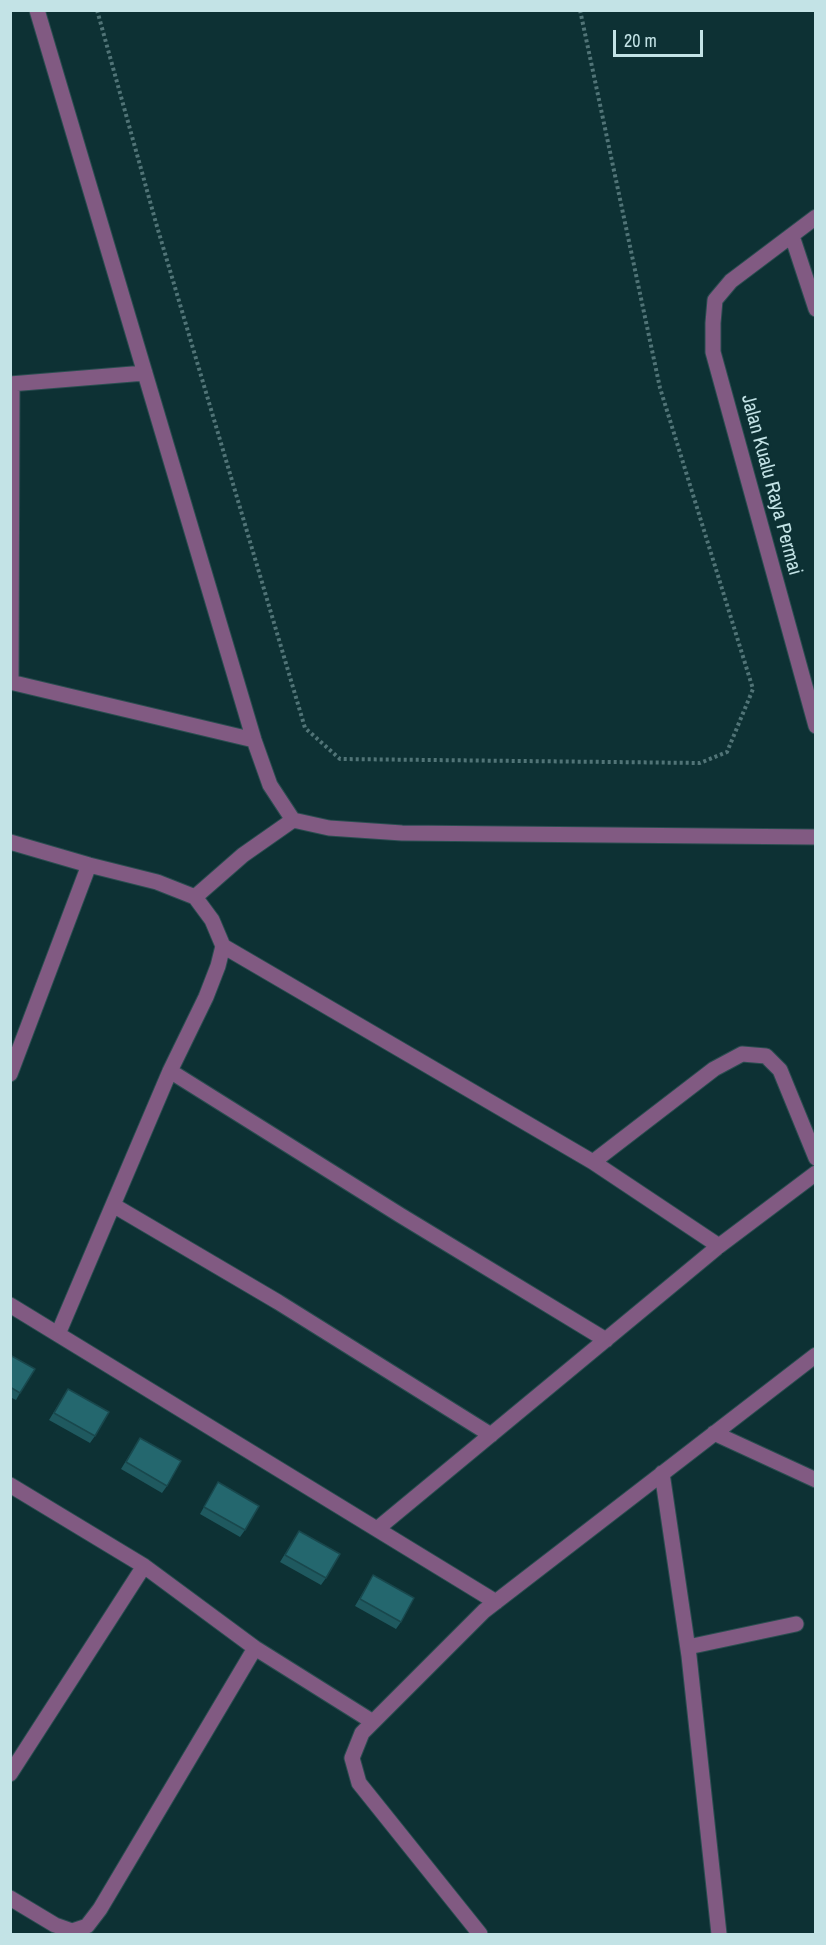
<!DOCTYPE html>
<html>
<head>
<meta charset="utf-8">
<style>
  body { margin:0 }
  #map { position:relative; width:826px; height:1945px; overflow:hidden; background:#0d3134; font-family:"Archivo Narrow",sans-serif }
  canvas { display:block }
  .frame { position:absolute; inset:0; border:12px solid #c3e3e6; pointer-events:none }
  .scale { position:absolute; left:613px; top:30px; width:90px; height:27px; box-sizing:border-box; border:3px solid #c3e3e6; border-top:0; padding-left:8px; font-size:18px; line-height:21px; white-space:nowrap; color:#c3e3e6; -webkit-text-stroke:4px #0d3134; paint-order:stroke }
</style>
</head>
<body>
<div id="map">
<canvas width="826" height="1945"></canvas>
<div class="frame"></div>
<div class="scale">20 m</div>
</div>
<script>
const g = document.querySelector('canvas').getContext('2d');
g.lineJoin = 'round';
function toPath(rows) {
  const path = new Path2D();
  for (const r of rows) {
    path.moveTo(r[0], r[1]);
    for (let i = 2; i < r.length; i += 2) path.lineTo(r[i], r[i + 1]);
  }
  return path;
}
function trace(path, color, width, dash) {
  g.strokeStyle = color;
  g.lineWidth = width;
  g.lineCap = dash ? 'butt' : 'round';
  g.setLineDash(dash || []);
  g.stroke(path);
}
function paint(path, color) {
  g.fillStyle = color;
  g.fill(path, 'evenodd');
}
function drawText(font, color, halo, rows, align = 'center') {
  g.font = font + ' "Archivo Narrow",sans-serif';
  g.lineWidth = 4.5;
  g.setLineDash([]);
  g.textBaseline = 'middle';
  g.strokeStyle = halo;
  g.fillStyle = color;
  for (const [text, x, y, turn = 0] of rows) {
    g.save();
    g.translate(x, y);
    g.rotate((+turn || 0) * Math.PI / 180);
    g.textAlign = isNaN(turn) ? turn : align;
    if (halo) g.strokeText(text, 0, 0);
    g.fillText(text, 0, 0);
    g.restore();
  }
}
const path = toPath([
  [97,10,156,223,305,728,340,759,700,763,727,752,753,689,660,388,580,10]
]);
const street = toPath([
  [37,10,254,740,270,785,293,820,329,828,402,833,816,837],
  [816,217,731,281,715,300,713,323,713,352,816,726],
  [792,236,816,309],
  [10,384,145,373],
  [10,682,254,740],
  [11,682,12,384],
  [10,842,89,865,157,882,195,897,243,855,293,820],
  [195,897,212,920,223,946,593,1162,719,1246],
  [170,1071,400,1215,606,1340],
  [10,1074,89,865],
  [593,1162,714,1069,742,1054,766,1056,780,1070,816,1158],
  [113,1205,278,1302,491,1435],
  [10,1305,496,1602],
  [58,1334,170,1071,206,997,218,966,223,946],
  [714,1433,816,1480],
  [662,1473,689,1656,719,1934],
  [10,1485,144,1566,255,1648,373,1722],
  [377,1529,719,1246,816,1173],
  [688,1647,796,1624],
  [10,1774,144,1566],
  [10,1898,55,1925,72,1931,87,1926,100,1909,255,1648],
  [480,1934,359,1783,352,1758,362,1733,484,1611,816,1355]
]);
const wall = toPath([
  [10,1355,20,1393,16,1400,10,1397],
  [68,1389,95,1436,90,1443,49,1420],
  [140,1438,167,1486,162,1493,121,1469],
  [218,1482,245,1530,240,1537,200,1514],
  [299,1531,326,1578,321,1585,280,1562],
  [373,1575,401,1622,396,1629,355,1606]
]);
const building = toPath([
  [10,1355,35,1369,20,1393,10,1387,10,1355],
  [68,1389,109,1412,95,1436,54,1413,68,1389],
  [140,1438,181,1461,167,1486,126,1462,140,1438],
  [218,1482,259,1506,245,1530,204,1507,218,1482],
  [299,1531,340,1554,326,1578,285,1555,299,1531],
  [373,1575,414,1598,401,1622,360,1599,373,1575]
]);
const streetNames = [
  ["Jalan Kualu Raya Permai",771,485,75]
];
trace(street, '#2a4d50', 17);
trace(path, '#517477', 4, [3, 3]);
trace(street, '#815a82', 15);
paint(wall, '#1f595f');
paint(building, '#24676e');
trace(building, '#19484d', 1.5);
drawText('20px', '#c3e3e6', '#0d3134', streetNames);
</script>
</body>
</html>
